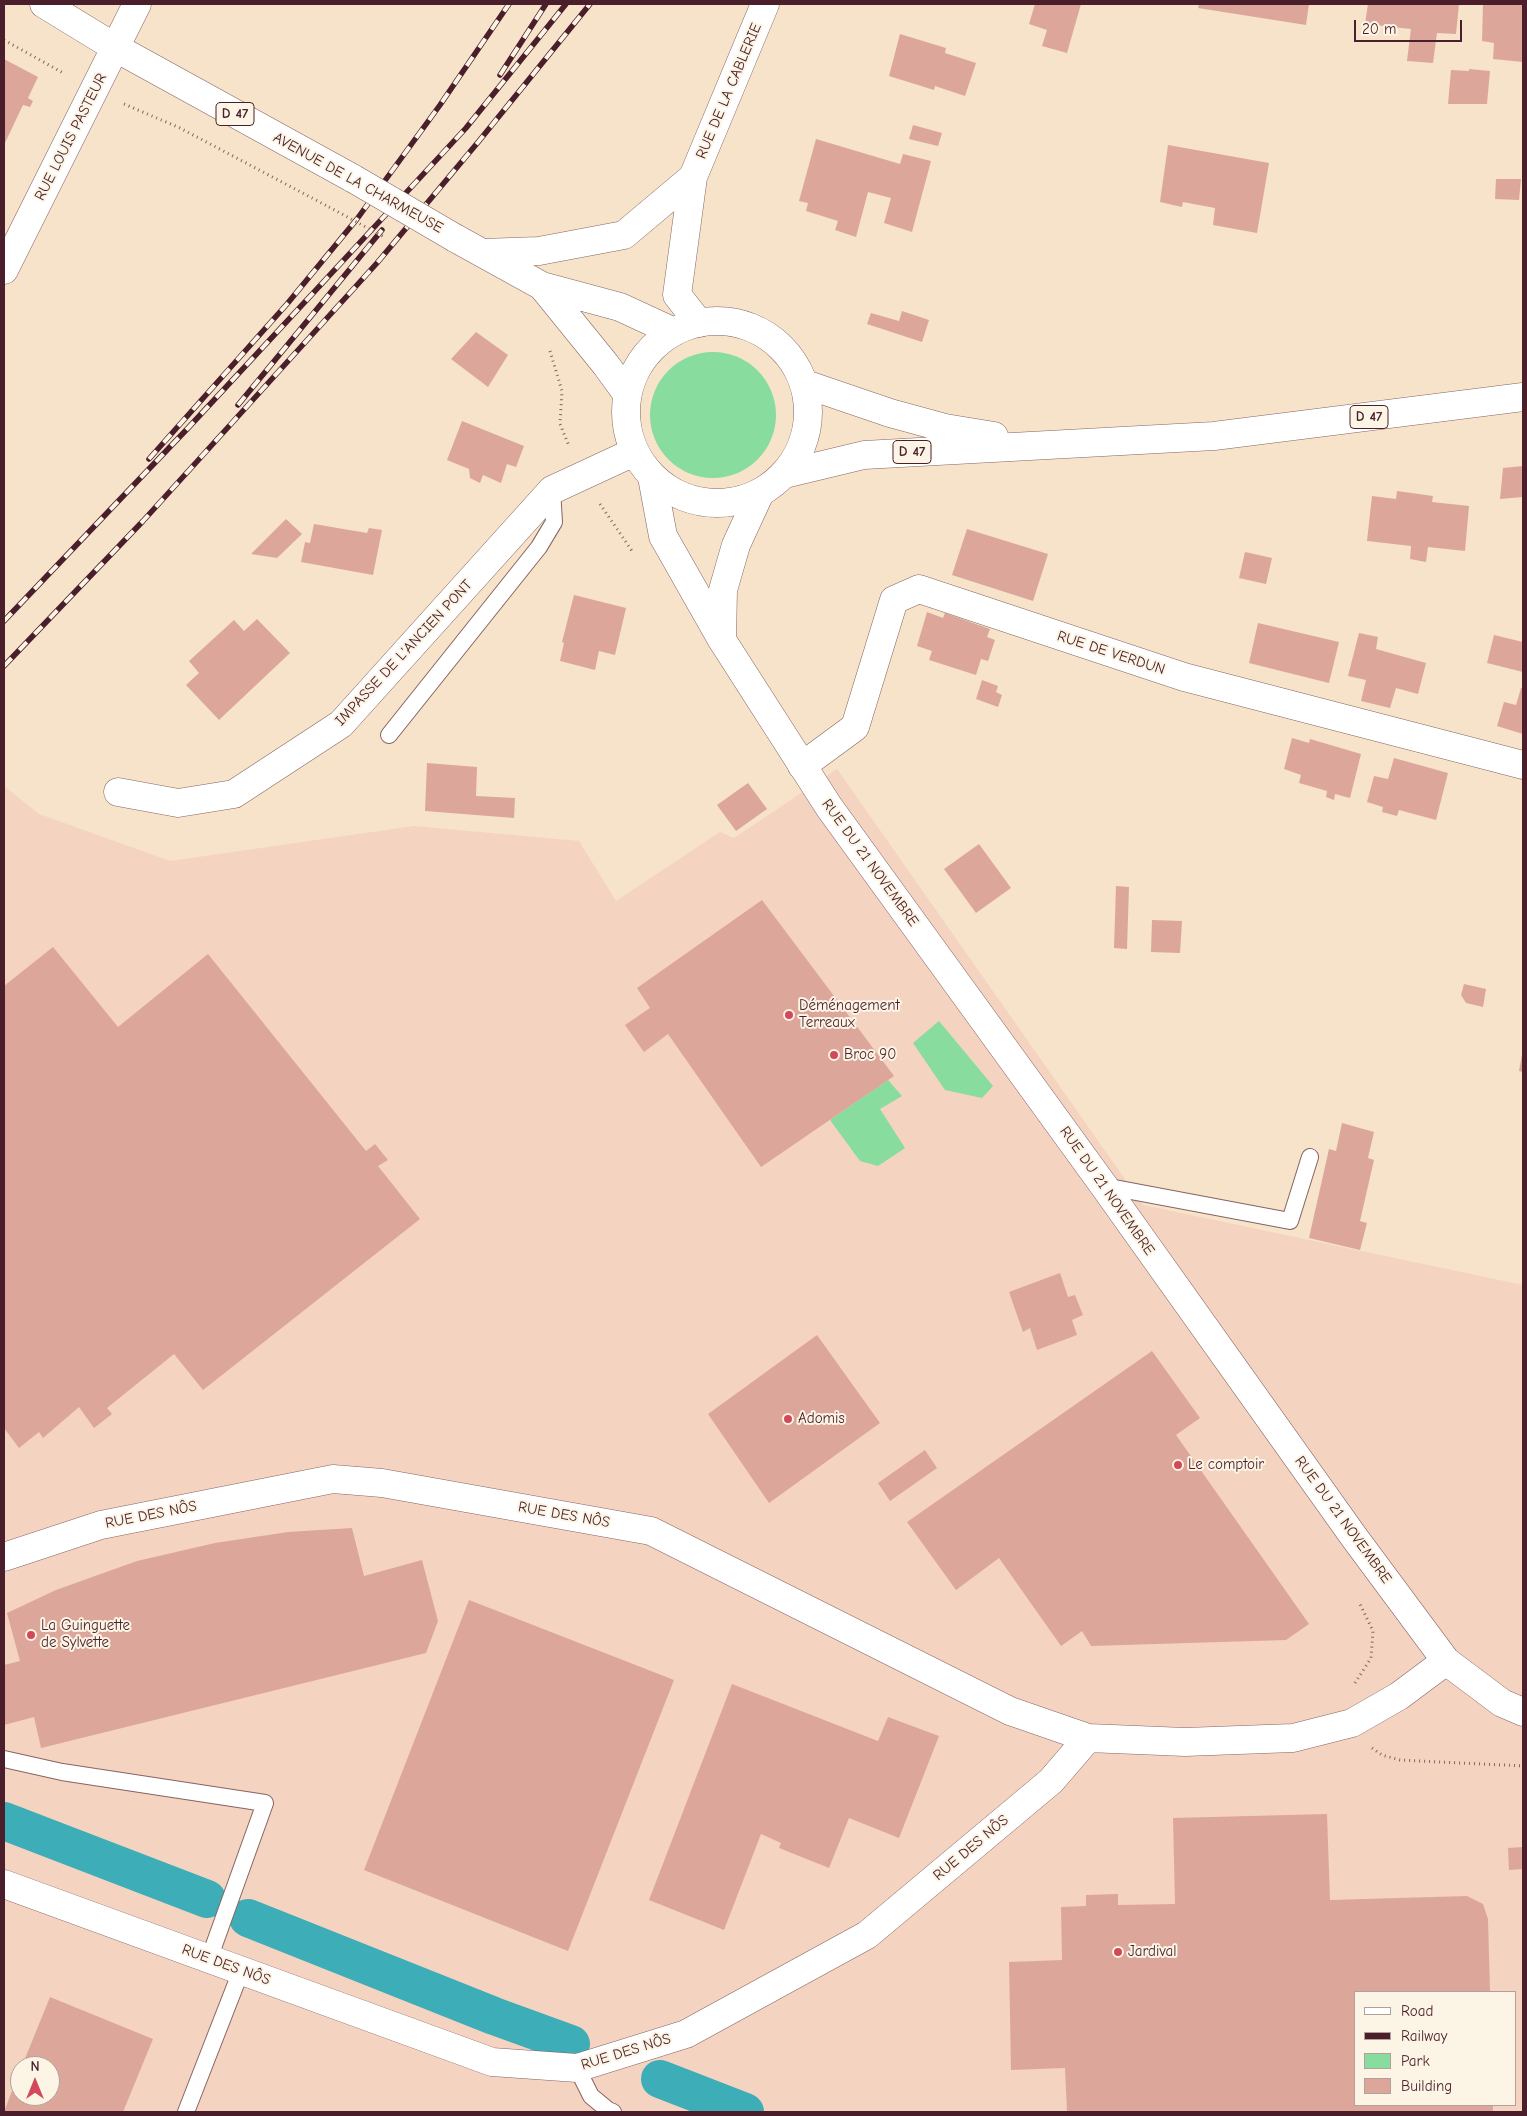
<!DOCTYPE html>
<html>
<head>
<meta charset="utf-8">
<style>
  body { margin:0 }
  #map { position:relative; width:1527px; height:2116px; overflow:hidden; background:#f6e3c9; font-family:"Comic Neue",sans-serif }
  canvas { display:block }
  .frame { position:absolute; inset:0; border:5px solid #4a1f2b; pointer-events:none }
  .legend { position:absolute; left:1354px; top:1991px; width:162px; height:115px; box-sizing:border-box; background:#fcf5e5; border:1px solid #b59f9b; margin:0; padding:6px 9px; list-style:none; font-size:15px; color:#4a1f2b }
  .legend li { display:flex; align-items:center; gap:10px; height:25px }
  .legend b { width:25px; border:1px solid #b59f9b }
  .north { position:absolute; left:10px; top:2056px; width:50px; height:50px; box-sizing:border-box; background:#fcf5e5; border:1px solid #b59f9b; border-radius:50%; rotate:0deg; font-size:14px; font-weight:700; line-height:20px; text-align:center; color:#4a1f2b }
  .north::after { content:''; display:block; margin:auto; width:18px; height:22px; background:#d1495b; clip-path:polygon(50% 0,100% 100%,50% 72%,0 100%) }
  .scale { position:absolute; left:1354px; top:20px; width:108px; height:22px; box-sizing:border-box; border:2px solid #4a1f2b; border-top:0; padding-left:6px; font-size:15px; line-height:18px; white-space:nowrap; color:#4a1f2b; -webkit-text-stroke:4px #fcf5e5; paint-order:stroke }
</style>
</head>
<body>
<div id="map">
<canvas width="1527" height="2116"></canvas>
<div class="frame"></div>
<ul class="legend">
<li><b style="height:6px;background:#fff"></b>Road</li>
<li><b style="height:6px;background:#4a1f2b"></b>Railway</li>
<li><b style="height:14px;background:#88dc9e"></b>Park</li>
<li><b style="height:14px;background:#dca79a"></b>Building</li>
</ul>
<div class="north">N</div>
<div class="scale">20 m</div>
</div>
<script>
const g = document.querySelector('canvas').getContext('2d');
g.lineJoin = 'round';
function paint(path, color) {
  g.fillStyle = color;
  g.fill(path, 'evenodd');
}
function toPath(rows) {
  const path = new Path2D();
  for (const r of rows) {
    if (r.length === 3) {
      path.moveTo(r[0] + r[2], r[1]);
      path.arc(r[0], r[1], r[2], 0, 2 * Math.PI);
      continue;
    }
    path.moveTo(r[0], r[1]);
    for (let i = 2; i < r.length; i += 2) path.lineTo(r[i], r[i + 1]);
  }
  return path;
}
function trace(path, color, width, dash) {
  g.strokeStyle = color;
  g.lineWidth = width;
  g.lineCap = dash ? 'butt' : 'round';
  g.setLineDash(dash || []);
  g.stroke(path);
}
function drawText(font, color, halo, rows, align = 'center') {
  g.font = font + ' "Comic Neue",sans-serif';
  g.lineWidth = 4;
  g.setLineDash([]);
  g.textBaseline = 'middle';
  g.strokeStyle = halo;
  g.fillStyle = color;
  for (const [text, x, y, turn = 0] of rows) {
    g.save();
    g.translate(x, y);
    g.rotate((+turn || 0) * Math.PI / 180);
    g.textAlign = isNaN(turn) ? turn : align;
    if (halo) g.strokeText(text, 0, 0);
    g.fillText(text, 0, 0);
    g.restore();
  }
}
const built = toPath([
  [837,769,1143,1205,1523,1285,1523,2112,4,2112,4,786,39,814,170,861,414,826,579,841,616,901,720,832,734,838],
  [1356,1992,1516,1992,1516,2105,1356,2105],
  [20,2066,50,2066,50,2096,20,2096]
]);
const green = toPath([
  [713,415,63],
  [939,1021,993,1086,982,1098,945,1090,913,1043],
  [888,1080,902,1096,880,1109,905,1148,878,1166,860,1161,830,1120]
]);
const canal = toPath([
  [4,1821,207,1899],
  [248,1918,494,2016,571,2044],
  [660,2079,745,2112]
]);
const building = toPath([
  [1035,4,1081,4,1067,53,1042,46,1047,30,1029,24],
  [1199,4,1309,4,1306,25,1198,8],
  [1368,4,1459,4,1456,34,1437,33,1433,63,1407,61,1411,29,1365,24],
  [1483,4,1523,4,1523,62,1493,59,1494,43,1482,41],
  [900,34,946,48,945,53,976,63,965,96,935,86,934,90,889,76],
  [4,59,38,77,28,98,33,101,30,107,23,105,4,145],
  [1469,69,1490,71,1487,104,1448,104,1451,70,1469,71],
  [913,125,942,133,938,146,909,139],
  [816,139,900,164,903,154,931,161,912,232,884,223,891,198,868,192,856,237,835,230,838,221,806,211,808,203,799,201],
  [1168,145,1269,163,1257,233,1213,225,1215,208,1183,202,1182,207,1160,202],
  [1496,179,1521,179,1519,200,1495,199],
  [902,311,929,320,922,342,867,324,871,313,899,321],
  [476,332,508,355,488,387,451,359],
  [462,421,524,446,516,467,507,464,501,483,483,475,480,483,470,478,469,469,447,460],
  [1523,466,1523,497,1500,499,1503,468],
  [1397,491,1433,496,1432,502,1469,506,1465,551,1428,547,1426,562,1410,559,1411,546,1367,541,1372,496,1396,499],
  [286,519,302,534,277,558,251,554],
  [314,524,367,533,369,528,382,530,373,575,301,562,305,542,310,543],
  [967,529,1048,554,1033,601,952,575],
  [1245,552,1272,558,1266,584,1239,578],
  [574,595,626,608,615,655,599,651,595,670,560,661,564,643,562,642],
  [927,612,943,618,945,613,990,629,987,637,995,640,988,661,981,659,976,675,929,660,932,651,917,646],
  [257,619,290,653,219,720,186,685,199,673,189,661,234,620,244,631],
  [1258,623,1339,642,1329,683,1249,663],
  [1359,633,1378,637,1376,649,1426,663,1418,694,1396,688,1390,708,1361,701,1366,680,1348,676],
  [1494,635,1523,642,1523,672,1487,663],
  [982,680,998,686,996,692,1002,695,998,707,976,699],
  [1521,688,1523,688,1523,734,1497,726,1504,702,1516,705],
  [1292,738,1309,743,1310,739,1361,754,1350,798,1335,794,1334,800,1326,797,1327,791,1299,783,1301,775,1284,769],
  [1394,758,1448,773,1436,820,1399,810,1397,816,1382,812,1383,807,1367,802,1374,776,1388,779],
  [427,763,477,767,476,796,515,798,514,818,425,811],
  [748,783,767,809,736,831,717,805],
  [979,844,1011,888,976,913,944,869],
  [1116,886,1129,887,1127,949,1114,948],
  [762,900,894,1076,761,1167,668,1034,644,1052,625,1025,650,1008,637,988],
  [1152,920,1182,921,1180,953,1151,952],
  [53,947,118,1027,208,954,366,1151,375,1144,388,1160,378,1166,420,1219,203,1390,174,1354,107,1408,112,1414,94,1428,79,1407,43,1438,39,1432,19,1448,4,1428,4,986],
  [1464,984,1486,989,1483,1007,1466,1003,1461,995],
  [1522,1055,1523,1056,1523,1072,1519,1071],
  [1342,1123,1374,1132,1368,1158,1374,1160,1360,1221,1367,1223,1360,1250,1309,1238,1329,1149,1336,1151],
  [1060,1273,1068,1297,1075,1295,1083,1315,1072,1320,1077,1335,1037,1350,1030,1328,1023,1332,1009,1292],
  [817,1335,880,1423,769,1503,708,1414],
  [1152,1351,1200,1418,1176,1435,1309,1624,1286,1640,1091,1646,1082,1631,1061,1646,999,1558,956,1590,907,1522],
  [925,1450,937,1468,890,1501,878,1483],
  [352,1528,364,1576,422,1560,438,1621,426,1653,41,1748,34,1717,4,1725,4,1665,20,1661,7,1613,56,1590,137,1561,215,1543,288,1532],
  [469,1600,674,1680,568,1951,364,1870],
  [732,1684,878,1741,888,1717,939,1736,899,1838,849,1818,829,1868,779,1848,781,1843,761,1834,724,1930,649,1900],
  [1327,1814,1330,1900,1467,1896,1483,1904,1488,1919,1490,1992,1356,1992,1356,2105,1493,2105,1493,2112,1067,2112,1065,2068,1011,2070,1009,1962,1062,1960,1061,1907,1086,1906,1086,1895,1118,1894,1118,1905,1175,1904,1173,1818],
  [1523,1847,1523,1869,1509,1870,1508,1848],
  [50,1997,153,2039,123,2112,4,2112,20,2070,20,2096,50,2096,50,2066,22,2066]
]);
const path = toPath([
  [4,40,65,74],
  [124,104,180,128,329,207],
  [550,351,562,391,560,424,569,446],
  [600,504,632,551],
  [1355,1683,1371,1658,1373,1631,1359,1602],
  [1372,1748,1382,1755,1400,1760,1523,1766]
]);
const service = toPath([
  [389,735,539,547,554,522,552,490],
  [1104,1186,1290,1221,1310,1157],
  [4,1759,62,1772,265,1803,209,1959],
  [577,2068,591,2096,608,2110,613,2112],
  [186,2112,241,1971]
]);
const minor = toPath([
  [483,253,539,251,624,235,693,177],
  [4,270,137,4],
  [699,323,677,295,693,177,765,4],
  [802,766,855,727,894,600,919,589,1184,677,1523,765],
  [118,792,178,803,234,794,341,724,552,490,634,452],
  [4,1557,101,1525,333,1479,382,1483,651,1531,1010,1711,1088,1738,1185,1742,1293,1738,1352,1723,1399,1696,1446,1661],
  [4,1884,492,2062,577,2068,686,2034,867,1935,1051,1781,1088,1738]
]);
const tertiary = toPath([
  [652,477,663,536,722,640,829,807,1104,1186,1354,1537,1446,1661,1502,1703,1523,1712],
  [722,640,723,590,736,545,760,493]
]);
const primary = toPath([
  [44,4,116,48,354,179],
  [455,238,542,286,620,307,674,332],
  [542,286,606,365,627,394],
  [717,412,91],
  [805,384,890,413,945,428,994,436],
  [785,474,864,455,1214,436,1523,397]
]);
const rail = toPath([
  [500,75,546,4],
  [238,405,382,230],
  [149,459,287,304,357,219,440,105,509,4],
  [4,621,189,427,466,128,566,4],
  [4,666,143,521,377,263,479,141,590,4]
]);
const pathBridge = toPath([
  [329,207,386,238]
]);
const primaryBridge = toPath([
  [354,179,455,238]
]);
const markers = [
  [789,1015,5,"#d1495b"],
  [834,1055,5,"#d1495b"],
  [788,1419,5,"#d1495b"],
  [1178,1465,5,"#d1495b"],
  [31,1635,5,"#d1495b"],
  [1118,1952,5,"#d1495b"]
];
const shields = [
  [235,114,38],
  [1369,417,38],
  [912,452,38]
];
const shieldNames = [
  ["D 47",235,114],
  ["D 47",1369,417],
  ["D 47",912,452]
];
const streetNames = [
  ["RUE DE LA CABLERIE",729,91,-67],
  ["RUE LOUIS PASTEUR",71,137,-63],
  ["AVENUE DE LA CHARMEUSE",358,183,29],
  ["IMPASSE DE L'ANCIEN PONT",404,653,-47],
  ["RUE DE VERDUN",1111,653,18],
  ["RUE DU 21 NOVEMBRE",870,863,54],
  ["RUE DU 21 NOVEMBRE",1107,1191,55],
  ["RUE DES NÔS",151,1515,-11],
  ["RUE DES NÔS",564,1515,10],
  ["RUE DU 21 NOVEMBRE",1343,1520,54],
  ["RUE DES NÔS",971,1848,-40],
  ["RUE DES NÔS",226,1965,20],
  ["RUE DES NÔS",626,2052,-17]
];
const poiNames = [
  ["Déménagement",799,1006],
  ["Terreaux",799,1023],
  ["Broc 90",844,1055],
  ["Adomis",798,1419],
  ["Le comptoir",1188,1465],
  ["La Guinguette",41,1626],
  ["de Sylvette",41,1643],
  ["Jardival",1128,1952]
];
paint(built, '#f5d3c1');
paint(green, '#88dc9e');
trace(canal, '#3dadb7', 38);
paint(building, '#dca79a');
trace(service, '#866462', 18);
trace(minor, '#866462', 29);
trace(tertiary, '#866462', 29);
trace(primary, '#866462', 29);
trace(path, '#866462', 3, [1, 4]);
trace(service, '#fff', 16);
trace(minor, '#fff', 28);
trace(tertiary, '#fff', 28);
trace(primary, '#fff', 28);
trace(rail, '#4a1f2b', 5.5);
trace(rail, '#fcf5e5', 4, [11]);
trace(primaryBridge, '#866462', 29, []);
trace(pathBridge, '#866462', 3, [1, 4]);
trace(primaryBridge, '#fff', 28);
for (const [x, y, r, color] of markers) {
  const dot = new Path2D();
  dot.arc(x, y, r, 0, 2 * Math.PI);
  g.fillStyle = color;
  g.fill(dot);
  trace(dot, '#fcf5e5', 2);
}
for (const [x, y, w] of shields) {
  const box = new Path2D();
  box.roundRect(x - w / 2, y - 11.5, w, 23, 4);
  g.fillStyle = '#fcf5e5';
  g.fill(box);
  trace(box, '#4a1f2b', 1);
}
drawText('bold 14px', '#4a1f2b', null, shieldNames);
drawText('15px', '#4a1f2b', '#fcf5e5', streetNames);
drawText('15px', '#4a1f2b', '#fcf5e5', poiNames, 'left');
</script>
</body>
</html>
